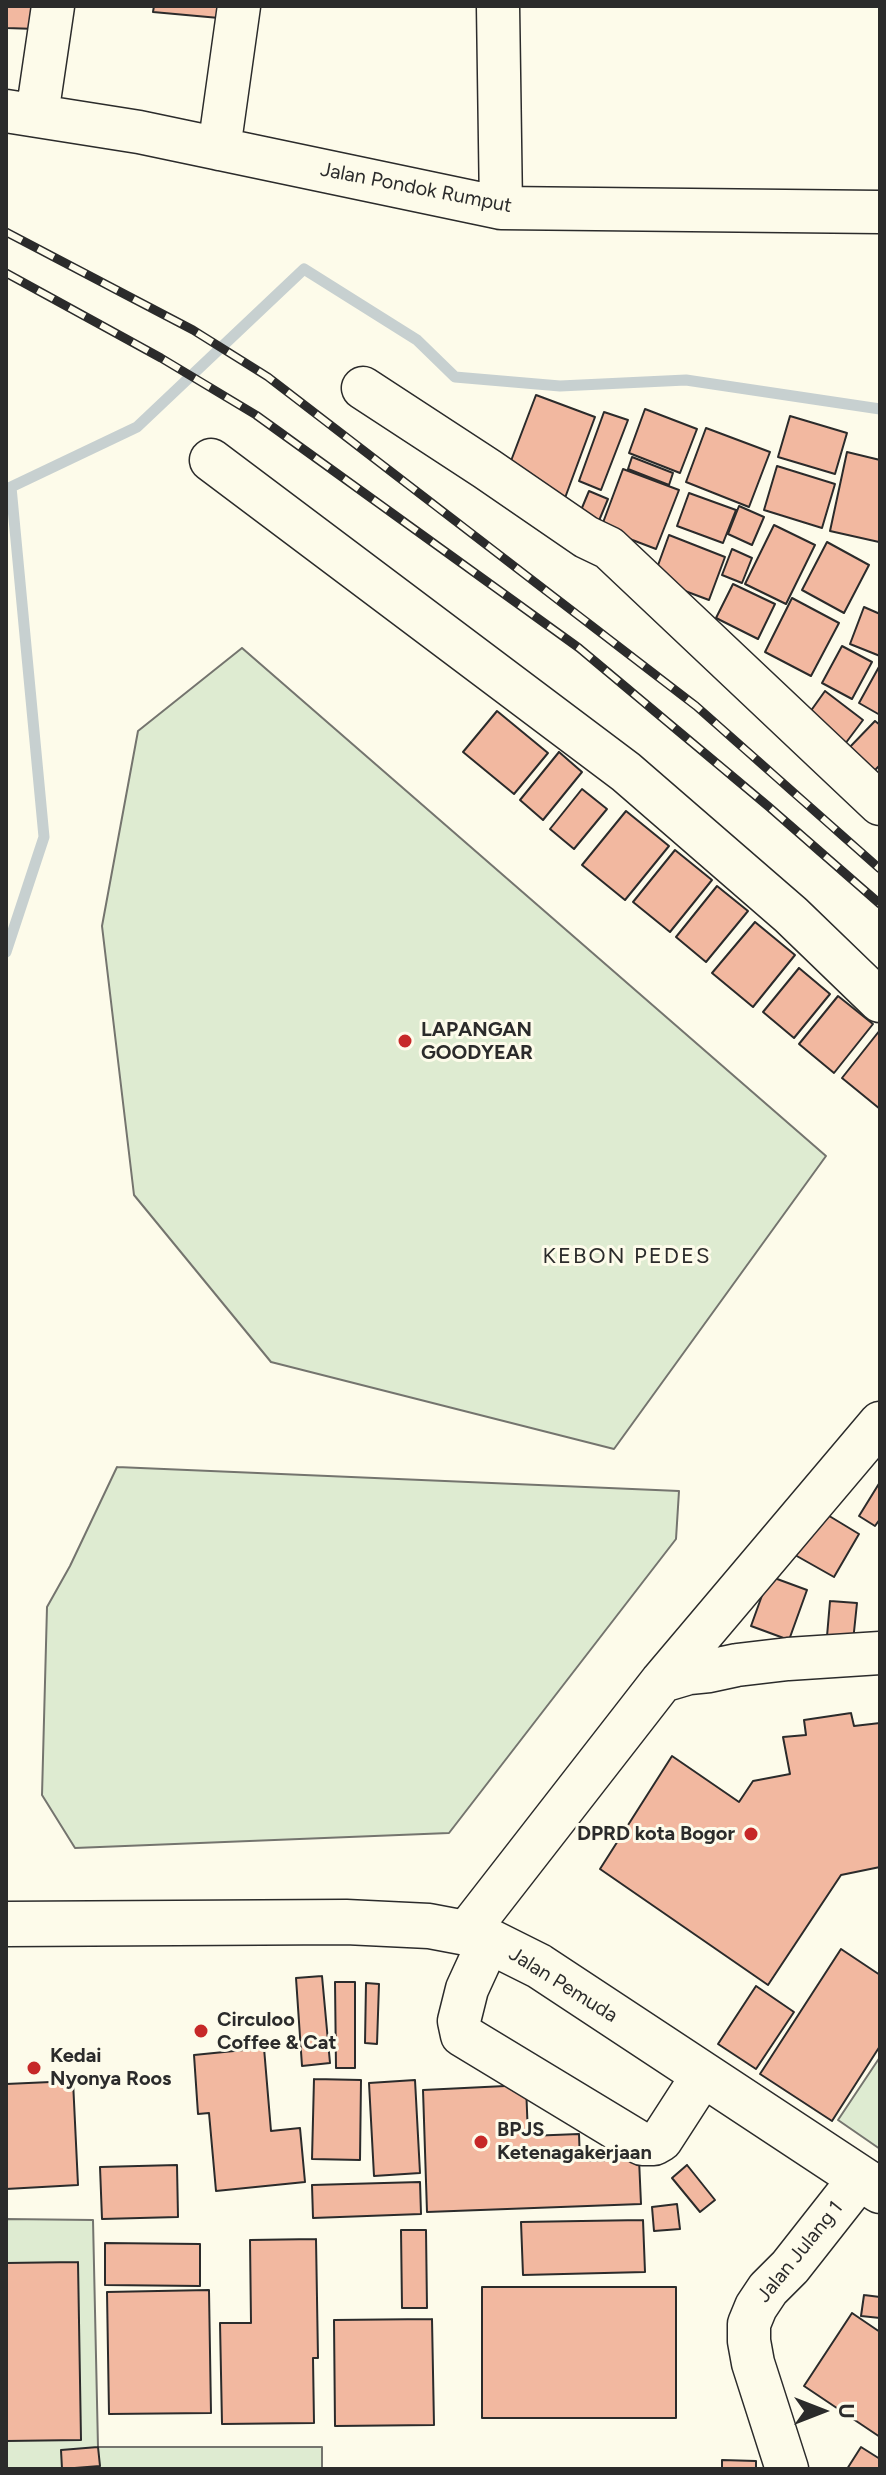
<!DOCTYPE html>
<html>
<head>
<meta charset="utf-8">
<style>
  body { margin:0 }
  #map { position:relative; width:886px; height:2475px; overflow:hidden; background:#fdfbea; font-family:Figtree,sans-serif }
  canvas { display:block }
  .frame { position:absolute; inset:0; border:8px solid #2b2b2b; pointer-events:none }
  .north { position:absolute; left:782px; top:2371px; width:80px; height:80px; -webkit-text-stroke:6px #fdfbea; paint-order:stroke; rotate:90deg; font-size:22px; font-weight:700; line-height:32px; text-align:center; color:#2b2b2b }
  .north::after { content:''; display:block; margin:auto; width:28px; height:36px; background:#2b2b2b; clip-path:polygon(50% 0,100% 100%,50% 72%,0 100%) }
</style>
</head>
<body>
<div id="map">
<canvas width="886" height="2475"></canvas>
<div class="frame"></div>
<div class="north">U</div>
</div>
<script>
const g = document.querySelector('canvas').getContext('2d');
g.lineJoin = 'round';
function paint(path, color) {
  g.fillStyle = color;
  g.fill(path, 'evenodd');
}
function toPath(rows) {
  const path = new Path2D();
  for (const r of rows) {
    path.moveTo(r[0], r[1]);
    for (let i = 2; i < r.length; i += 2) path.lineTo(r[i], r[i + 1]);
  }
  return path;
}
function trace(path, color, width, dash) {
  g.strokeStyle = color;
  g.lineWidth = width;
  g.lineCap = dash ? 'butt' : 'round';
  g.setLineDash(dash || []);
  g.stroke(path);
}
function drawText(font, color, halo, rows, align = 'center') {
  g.font = font + ' Figtree,sans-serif';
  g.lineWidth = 6;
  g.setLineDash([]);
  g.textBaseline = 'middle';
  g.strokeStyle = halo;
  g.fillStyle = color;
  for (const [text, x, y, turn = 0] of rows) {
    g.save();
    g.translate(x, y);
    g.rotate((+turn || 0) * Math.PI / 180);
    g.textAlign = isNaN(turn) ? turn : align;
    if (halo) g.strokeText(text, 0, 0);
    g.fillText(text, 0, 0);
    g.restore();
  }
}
const green = toPath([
  [242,648,826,1156,614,1449,271,1362,134,1195,102,926,138,731,242,648],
  [117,1467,679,1491,676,1539,449,1833,75,1848,42,1795,47,1607,70,1566,117,1467],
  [880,2057,880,2149,838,2120,880,2057],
  [6,2219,93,2220,98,2447,322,2447,322,2469,6,2469,6,2219]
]);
const stream = toPath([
  [6,952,44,837,11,487,137,427,304,269,417,340,455,377,560,386,686,380,880,409]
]);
const building = toPath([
  [6,6,40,6,37,29,6,28,6,6],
  [154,6,220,6,219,18,153,12,154,6],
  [536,395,595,417,562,506,506,474,536,395],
  [645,409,697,429,680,473,629,453,645,409],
  [604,412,628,420,601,490,579,481,604,412],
  [790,416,847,433,835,474,778,457,790,416],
  [706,428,770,452,749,507,686,482,706,428],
  [847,452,880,460,879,542,830,531,847,452],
  [632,457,673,473,669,485,628,469,632,457],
  [777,466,835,484,822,528,764,510,777,466],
  [623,469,679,490,656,549,601,528,623,469],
  [589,491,608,499,598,523,579,515,589,491],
  [689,493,736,510,723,543,677,526,689,493],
  [739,506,764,517,752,545,728,534,739,506],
  [774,525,815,545,786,604,745,584,774,525],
  [669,535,725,557,709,600,653,579,669,535],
  [827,542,869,565,844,613,802,590,827,542],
  [732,549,752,558,742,583,722,575,732,549],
  [733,584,775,604,758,639,716,618,733,584],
  [792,598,839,623,811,676,765,652,792,598],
  [864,607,880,614,880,656,850,644,864,607],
  [842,646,872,662,852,699,822,683,842,646],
  [880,665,880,715,859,703,880,665],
  [825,691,863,720,842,748,805,719,825,691],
  [497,711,548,753,514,794,463,752,497,711],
  [875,721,880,725,880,765,871,774,847,750,875,721],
  [559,752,582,772,543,820,520,800,559,752],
  [582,789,607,809,574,849,550,829,582,789],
  [626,811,669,846,625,900,582,865,626,811],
  [675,850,712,880,670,932,633,902,675,850],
  [717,886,748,911,706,962,676,937,717,886],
  [755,922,795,955,753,1007,712,973,755,922],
  [799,968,830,994,794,1038,763,1012,799,968],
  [838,996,873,1024,834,1073,799,1044,838,996],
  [880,1030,880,1109,842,1078,880,1030],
  [880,1482,880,1519,875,1526,859,1516,880,1482],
  [821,1511,859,1534,834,1577,795,1555,821,1511],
  [769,1576,807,1590,789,1640,751,1626,769,1576],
  [830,1601,857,1603,852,1651,826,1648,830,1601],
  [851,1713,854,1726,880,1723,880,1867,841,1875,768,1985,600,1869,672,1756,739,1802,753,1781,790,1774,783,1737,806,1735,804,1720,851,1713],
  [841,1949,880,1975,880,2046,832,2121,760,2074,841,1949],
  [322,1976,330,2063,302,2066,296,1978,322,1976],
  [335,1982,355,1982,355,2068,336,2068,335,1982],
  [366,1983,379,1984,377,2044,365,2043,366,1983],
  [756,1986,794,2012,756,2069,718,2044,756,1986],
  [264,2048,271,2131,300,2128,305,2182,216,2191,209,2113,198,2114,194,2055,264,2048],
  [314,2079,361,2080,360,2160,312,2159,314,2079],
  [415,2080,420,2173,374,2176,369,2083,415,2080],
  [73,2081,78,2185,6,2189,6,2084,73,2081],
  [526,2085,528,2136,579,2134,580,2161,639,2159,641,2204,427,2212,423,2090,526,2085],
  [177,2165,178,2217,102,2219,100,2167,177,2165],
  [687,2165,715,2200,700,2212,672,2178,687,2165],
  [420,2182,421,2214,313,2218,312,2185,420,2182],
  [677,2204,680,2229,654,2231,652,2207,677,2204],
  [643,2220,645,2272,523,2275,521,2222,643,2220],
  [401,2230,426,2230,427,2308,402,2308,401,2230],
  [316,2239,318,2358,313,2358,314,2423,222,2424,220,2323,251,2323,250,2240,316,2239],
  [105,2243,200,2244,200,2286,105,2285,105,2243],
  [78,2262,81,2440,6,2441,6,2263,78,2262],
  [482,2287,676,2287,676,2418,482,2418,482,2287],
  [209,2290,211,2413,109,2414,107,2292,209,2290],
  [864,2295,880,2297,880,2318,861,2316,864,2295],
  [852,2313,880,2332,880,2437,804,2386,852,2313],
  [432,2319,434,2425,335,2426,334,2320,432,2319],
  [98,2447,100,2466,62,2469,61,2450,98,2447],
  [861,2447,880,2459,880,2469,847,2469,861,2447],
  [722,2460,756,2461,756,2469,722,2469,722,2460]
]);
const minor = toPath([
  [498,6,501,208],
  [6,111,139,132,501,208,880,212],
  [37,115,53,6],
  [219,149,239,6],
  [363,388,487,469,586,537,609,548,880,804],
  [211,460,626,772,791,915,880,1001],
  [662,1681,689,1673,709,1671,737,1665,788,1659,880,1653],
  [466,1933,662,1681,880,1423],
  [489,1941,467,1989,459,2021,462,2035,642,2144,654,2144,661,2140,703,2075],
  [787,2469,753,2363,749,2341,749,2324,756,2307,768,2289,790,2267,860,2178]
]);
const major = toPath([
  [6,1924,346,1922,429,1926,466,1933,489,1941,539,1966,880,2191]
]);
const rail = toPath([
  [6,232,193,330,268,377,696,706,880,869],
  [6,273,161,358,256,415,579,648,769,807,880,904]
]);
const markers = [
  [405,1041,8,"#c62828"],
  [751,1834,8,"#c62828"],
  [201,2031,8,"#c62828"],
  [34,2068,8,"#c62828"],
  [481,2142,8,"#c62828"]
];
const streetNames = [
  ["Jalan Pondok Rumput",416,188,11],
  ["Jalan Pemuda",563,1985,32],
  ["Jalan Julang 1",800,2252,-51]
];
const poiNames = [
  ["LAPANGAN",421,1030],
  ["GOODYEAR",421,1053],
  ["DPRD kota Bogor",735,1834,"right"],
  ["Circuloo",217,2020],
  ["Coffee & Cat",217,2043],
  ["Kedai",50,2056],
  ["Nyonya Roos",50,2079],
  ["BPJS",497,2130],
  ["Ketenagakerjaan",497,2153]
];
const neighbourhoodNames = [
  ["KEBON PEDES",627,1257]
];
paint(green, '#deebd1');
trace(green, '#74746e', 2);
trace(stream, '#c7d0d0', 11);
paint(building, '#f2b8a0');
trace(building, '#2b2b2b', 2);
trace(minor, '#2b2b2b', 45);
trace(major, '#2b2b2b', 47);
trace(minor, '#fdfbea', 42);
trace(major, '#fdfbea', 44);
trace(rail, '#2b2b2b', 9);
trace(rail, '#fdfbea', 6, [18]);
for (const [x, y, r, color] of markers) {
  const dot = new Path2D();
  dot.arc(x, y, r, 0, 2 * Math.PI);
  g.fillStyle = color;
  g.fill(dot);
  trace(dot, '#fdfbea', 3);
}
drawText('20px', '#2b2b2b', '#fdfbea', streetNames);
drawText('bold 20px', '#2b2b2b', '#fdfbea', poiNames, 'left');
g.letterSpacing = '2px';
drawText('22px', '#2b2b2b', '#fdfbea', neighbourhoodNames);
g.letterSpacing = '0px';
</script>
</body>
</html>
